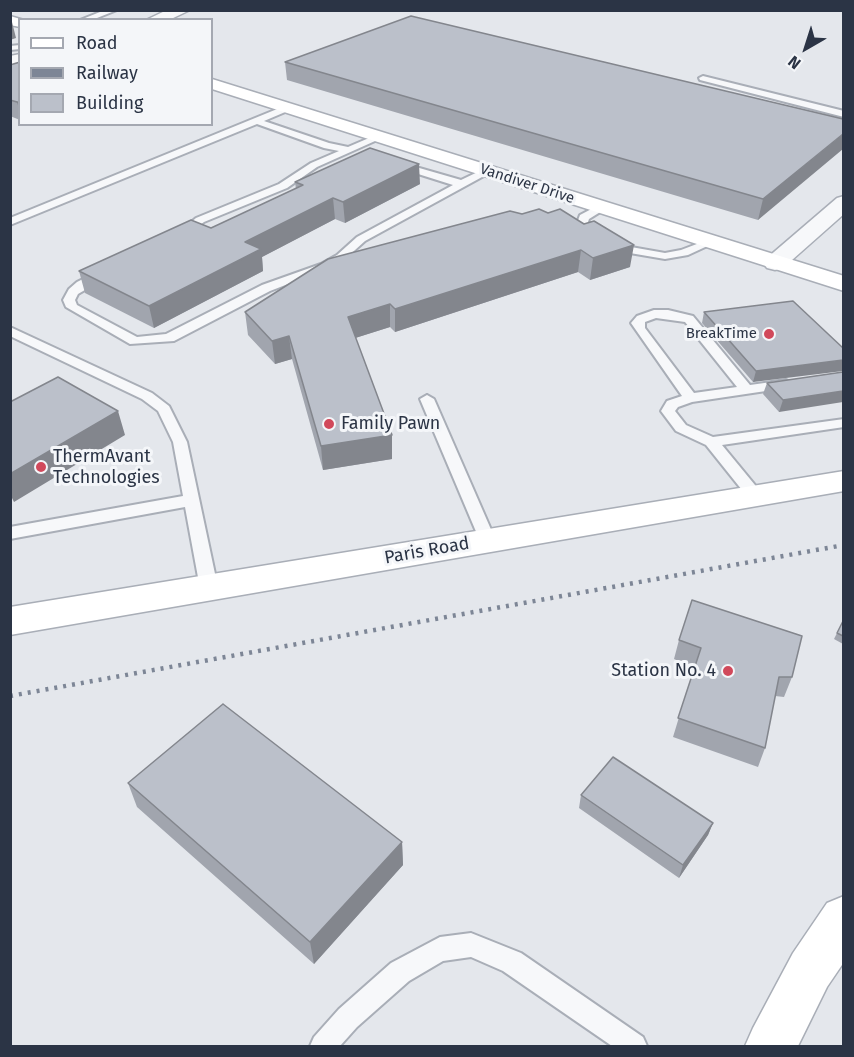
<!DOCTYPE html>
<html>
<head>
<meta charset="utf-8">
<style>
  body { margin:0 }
  #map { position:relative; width:854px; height:1057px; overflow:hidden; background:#e4e7ec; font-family:"Fira Sans",sans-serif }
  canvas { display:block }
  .frame { position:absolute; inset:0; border:12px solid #2b3445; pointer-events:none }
  .legend { position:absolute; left:18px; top:18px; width:195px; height:108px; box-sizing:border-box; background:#f4f6f9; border:2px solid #a4a8b1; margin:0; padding:8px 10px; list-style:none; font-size:18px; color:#2b3445 }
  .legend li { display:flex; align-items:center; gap:12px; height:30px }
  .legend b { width:30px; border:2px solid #a4a8b1 }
  .north { position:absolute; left:776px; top:18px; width:60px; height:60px; -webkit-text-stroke:4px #f4f6f9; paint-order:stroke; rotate:219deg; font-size:16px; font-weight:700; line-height:24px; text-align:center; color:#2b3445 }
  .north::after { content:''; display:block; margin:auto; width:21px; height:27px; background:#2b3445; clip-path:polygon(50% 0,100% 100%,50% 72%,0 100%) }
</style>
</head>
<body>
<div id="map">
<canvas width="854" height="1057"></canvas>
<div class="frame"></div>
<ul class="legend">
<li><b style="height:8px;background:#fff"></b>Road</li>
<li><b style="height:8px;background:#7d8696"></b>Railway</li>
<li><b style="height:16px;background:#bbc0ca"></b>Building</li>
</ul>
<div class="north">N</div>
</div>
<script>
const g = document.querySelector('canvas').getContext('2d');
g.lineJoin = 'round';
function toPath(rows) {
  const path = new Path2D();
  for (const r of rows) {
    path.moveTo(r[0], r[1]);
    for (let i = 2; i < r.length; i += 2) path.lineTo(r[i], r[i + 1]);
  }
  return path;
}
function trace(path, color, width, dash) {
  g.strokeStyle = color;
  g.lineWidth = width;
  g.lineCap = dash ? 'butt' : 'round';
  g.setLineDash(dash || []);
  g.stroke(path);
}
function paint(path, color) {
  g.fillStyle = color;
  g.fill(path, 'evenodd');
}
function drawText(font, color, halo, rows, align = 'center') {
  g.font = font + ' "Fira Sans",sans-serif';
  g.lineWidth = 6;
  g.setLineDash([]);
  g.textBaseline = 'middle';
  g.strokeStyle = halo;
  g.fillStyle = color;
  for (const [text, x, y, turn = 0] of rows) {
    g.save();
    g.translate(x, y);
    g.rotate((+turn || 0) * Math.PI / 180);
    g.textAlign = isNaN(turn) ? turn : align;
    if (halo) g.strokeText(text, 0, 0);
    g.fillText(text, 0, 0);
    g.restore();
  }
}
const lane = toPath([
  [105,10,117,10,92,20,80,20,105,10],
  [20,45,20,49,10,50,10,46,20,45],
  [703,76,844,111,844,117,700,80,699,78,703,76],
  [287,105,291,108,290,110,264,121,329,143,348,147,376,135,384,137,317,167,287,188,204,222,180,240,176,239,176,235,196,218,279,184,311,163,339,151,324,148,257,124,10,225,10,218,287,105],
  [396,163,402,163,461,180,484,169,493,171,365,241,345,259,329,268,270,291,174,341,130,344,66,307,63,300,69,289,77,282,99,271,107,271,107,277,78,294,75,300,77,305,137,337,166,334,262,285,321,264,337,255,357,237,453,185,396,167,396,163],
  [601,204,605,205,605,209,589,219,588,222,631,247,665,253,681,250,710,239,716,242,688,255,665,259,624,252,577,223,580,215,601,204],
  [654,310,668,310,693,316,750,385,786,380,793,384,786,388,692,402,678,407,675,411,686,425,713,437,844,419,844,427,722,445,764,496,762,500,756,501,750,500,706,445,676,431,661,411,667,401,682,396,631,323,637,316,654,310],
  [656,318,685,322,737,387,694,393,645,328,645,322,656,318],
  [10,327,152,393,169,406,187,442,218,588,215,593,209,594,203,593,200,588,185,507,10,539,10,527,183,496,173,442,158,411,142,399,10,336,10,327],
  [427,395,434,399,496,541,494,545,488,547,482,545,480,541,420,399,427,395],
  [471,933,521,953,643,1037,647,1046,612,1046,503,971,471,957,443,961,409,981,357,1027,340,1046,310,1046,314,1037,339,1009,391,963,440,937,471,933]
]);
const street = toPath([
  [167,10,190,10,169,20,146,20,167,10],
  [20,54,20,64,10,66,10,56,20,54],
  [844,196,844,214,783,268,775,270,767,268,763,263,767,258,837,198,844,196]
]);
const secondary = toPath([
  [10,16,24,20,20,20,20,27,10,25,10,16],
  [212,79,844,276,844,291,212,89,212,79],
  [844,471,844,491,10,635,10,607,844,471],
  [844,896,844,962,827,987,798,1046,745,1046,753,1028,793,953,827,903,844,896]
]);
const rail = toPath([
  [10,696,844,545]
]);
const wall = toPath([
  [20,62,20,120,10,116,10,65],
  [285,62,843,119,758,220,287,80],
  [295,182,420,184,345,223,335,219,262,257,263,271,154,328,85,293,79,271,211,228,296,189],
  [510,211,630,267,590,280,578,272,395,332,390,327,355,338,392,459,323,470,292,359,275,364,248,335,245,312],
  [704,312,843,348,753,382,702,323],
  [843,372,779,412,763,394,767,383],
  [843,621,843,644,834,639],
  [679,640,792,677,784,697,775,696,765,748,758,767,673,737,694,668,674,659],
  [128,783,402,842,403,865,314,964,137,807],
  [581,795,713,823,708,835,679,878,579,808]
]);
const shadedWall = toPath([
  [10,22,12,22,16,38,10,40],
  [17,102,20,102,20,112],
  [843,134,843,149,758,220,763,199],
  [419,164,420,184,345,223,343,202],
  [333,198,335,219,262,257,263,271,154,328,149,306,245,242],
  [634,245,630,267,590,280,593,258],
  [581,250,578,272,395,332,395,309],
  [390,304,390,327,349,340,348,317],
  [289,336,292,359,275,364,272,341],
  [843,360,843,371,753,382,756,371],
  [843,391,843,402,779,412,783,400],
  [118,411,125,435,14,502,10,494,10,474],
  [392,435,392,459,323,470,321,446],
  [713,823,708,835,679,878,683,865],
  [402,842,403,865,314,964,310,942]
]);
const building = toPath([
  [411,16,843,119,843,134,763,199,285,62,411,16],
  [20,62,20,102,17,102,10,100,10,65,20,62],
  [370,148,419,164,343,202,333,198,245,242,261,249,149,306,79,271,191,220,211,228,303,185,295,182,370,148],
  [539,209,548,213,560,209,584,224,594,221,634,245,593,258,581,250,395,309,390,304,348,317,392,435,321,446,289,336,272,341,245,312,328,259,510,211,522,214,539,209],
  [793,301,843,348,843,360,756,371,704,312,793,301],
  [843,372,843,391,783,400,767,383,843,372],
  [58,377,118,411,10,474,10,402,58,377],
  [692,600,802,636,792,677,779,677,765,748,678,718,701,648,679,640,692,600],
  [843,621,843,636,837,633,843,621],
  [223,704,402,842,310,942,128,783,223,704],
  [613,757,713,823,683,865,581,795,613,757]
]);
const markers = [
  [769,334,6,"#d1495b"],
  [329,424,6,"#d1495b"],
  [41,467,6,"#d1495b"],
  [728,671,6,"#d1495b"]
];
const farStreetnames = [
  ["Vandiver Drive",527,184,18]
];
const farPoinames = [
  ["BreakTime",757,334]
];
const poiNames = [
  ["Family Pawn",341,424],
  ["ThermAvant",53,457],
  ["Technologies",53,478],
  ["Station No. 4",716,671,"right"]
];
const streetNames = [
  ["Paris Road",427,551,-10]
];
trace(lane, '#a9aeb7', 4);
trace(street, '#a9aeb7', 3);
trace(secondary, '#a9aeb7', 3);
paint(lane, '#f7f8fa');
paint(street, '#f7f8fa');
paint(secondary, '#fff');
trace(rail, '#7d8696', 4.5, [3, 6]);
paint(wall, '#a1a5ae');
paint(shadedWall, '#83868d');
paint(building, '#bbc0ca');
trace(building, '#83868d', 1.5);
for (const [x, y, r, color] of markers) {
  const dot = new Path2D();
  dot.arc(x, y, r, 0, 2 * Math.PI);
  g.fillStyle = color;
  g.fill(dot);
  trace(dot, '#f4f6f9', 2);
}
drawText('15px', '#2b3445', '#f4f6f9', farStreetnames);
drawText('15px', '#2b3445', '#f4f6f9', farPoinames, 'right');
drawText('18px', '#2b3445', '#f4f6f9', poiNames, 'left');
drawText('18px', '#2b3445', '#f4f6f9', streetNames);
</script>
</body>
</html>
